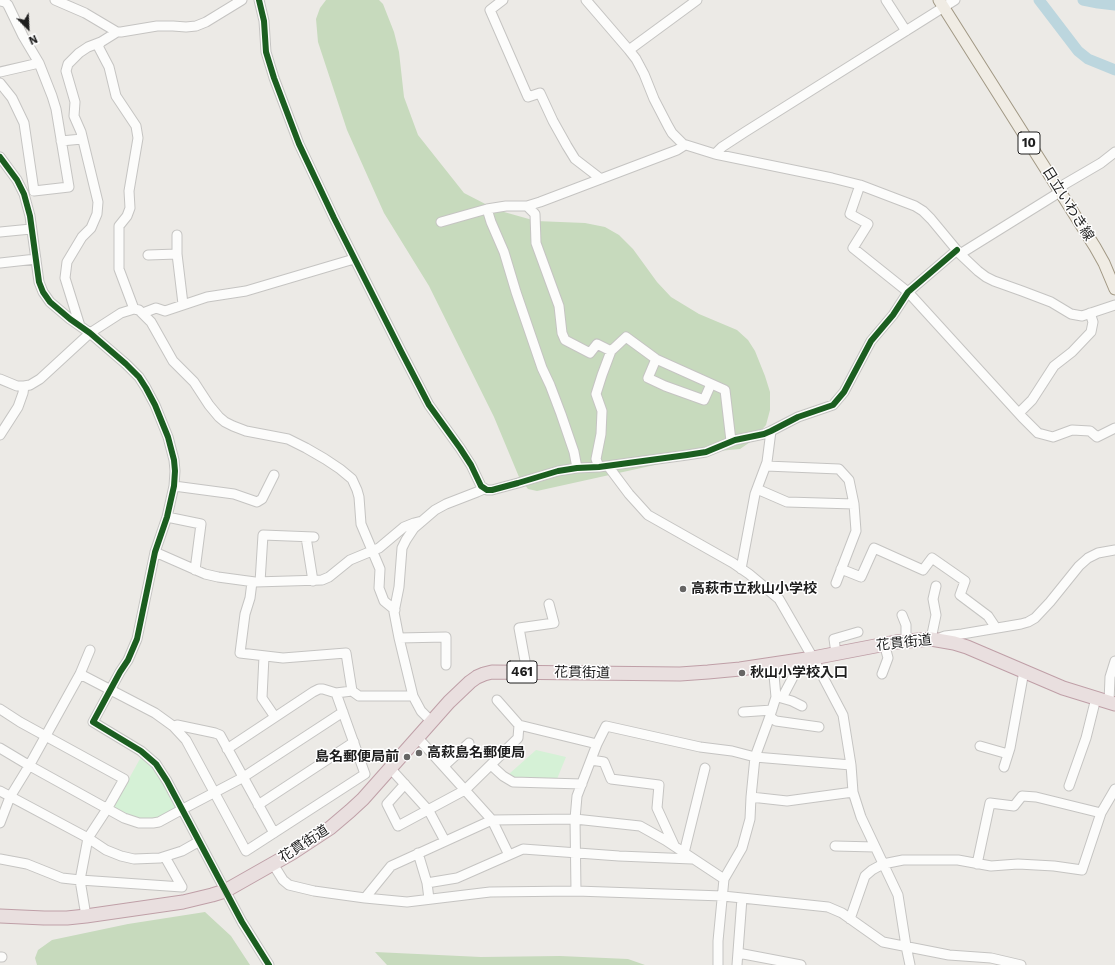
<!DOCTYPE html>
<html>
<head>
<meta charset="utf-8">
<style>
  body { margin:0 }
  #map { position:relative; width:1115px; height:965px; overflow:hidden; background:#eceae6; font-family:"Work Sans",sans-serif }
  canvas { display:block }
  .north { position:absolute; left:8px; top:8px; width:40px; height:40px; -webkit-text-stroke:3px #fff; paint-order:stroke; rotate:156deg; font-size:11px; font-weight:700; line-height:16px; text-align:center; color:#1e1e1e }
  .north::after { content:''; display:block; margin:auto; width:14px; height:18px; background:#1e1e1e; clip-path:polygon(50% 0,100% 100%,50% 72%,0 100%) }
</style>
</head>
<body>
<div id="map">
<canvas width="1115" height="965"></canvas>
<div class="north">N</div>
</div>
<script>
const g = document.querySelector('canvas').getContext('2d');
g.lineJoin = 'round';
function paint(path, color) {
  g.fillStyle = color;
  g.fill(path, 'evenodd');
}
function toPath(rows) {
  const path = new Path2D();
  for (const r of rows) {
    path.moveTo(r[0], r[1]);
    for (let i = 2; i < r.length; i += 2) path.lineTo(r[i], r[i + 1]);
  }
  return path;
}
function trace(path, color, width, dash) {
  g.strokeStyle = color;
  g.lineWidth = width;
  g.lineCap = dash ? 'butt' : 'round';
  g.setLineDash(dash || []);
  g.stroke(path);
}
function drawText(font, color, halo, rows, align = 'center') {
  g.font = font + ' "Work Sans","Noto Sans JP",sans-serif';
  g.lineWidth = 3;
  g.setLineDash([]);
  g.textBaseline = 'middle';
  g.strokeStyle = halo;
  g.fillStyle = color;
  for (const [text, x, y, turn = 0] of rows) {
    g.save();
    g.translate(x, y);
    g.rotate((+turn || 0) * Math.PI / 180);
    g.textAlign = isNaN(turn) ? turn : align;
    if (halo) g.strokeText(text, 0, 0);
    g.fillText(text, 0, 0);
    g.restore();
  }
}
const forest = toPath([
  [326,0,379,0,383,4,394,32,399,52,404,97,418,135,464,193,497,210,536,221,585,223,605,227,619,235,633,249,657,282,671,297,699,314,737,330,748,340,755,351,765,376,770,392,770,410,766,425,753,440,740,449,718,451,537,491,528,489,519,477,494,417,429,286,384,213,347,130,318,42,316,19,320,8],
  [205,912,231,936,250,965,37,965,35,958,38,950,52,940,128,924],
  [375,952,481,957,560,956,628,959,645,965,387,965]
]);
const park = toPath([
  [536,750,566,757,557,779,518,780,509,774],
  [141,757,149,758,181,810,146,823,111,811]
]);
const river = toPath([
  [1039,0,1078,51,1088,59,1115,70],
  [1083,0,1098,3,1115,5]
]);
const minor = toPath([
  [55,0,85,13,117,32,121,32,157,26,173,26,186,27,196,26,206,22,242,0],
  [259,0,264,21,266,52,274,78,299,144,334,218,401,351,429,405,460,448,471,465,481,486,487,490,492,490,518,483,558,471,577,468,599,467,687,455,706,452,735,440,764,434,771,431,798,417,833,405,844,392,871,341,893,315,908,292,957,250],
  [503,0,490,10,528,97,540,93,553,121,567,146,575,159,601,179],
  [586,0,629,50,636,59,644,74,654,99,668,126,672,133,683,144,715,154,832,178,860,185,915,206,923,211,931,219,960,254,978,271,986,277,994,281,1022,291,1051,302,1071,314,1082,316,1115,305],
  [886,0,906,31],
  [0,1,5,2,8,5,23,36,39,63,52,96,56,109,69,187,34,191,24,123,12,98,0,83],
  [117,32,101,42,98,46,109,67,116,96,136,126,138,138,129,191,130,208,127,216,119,226,119,269,134,309],
  [629,50,697,0],
  [0,72,39,63],
  [61,141,82,139],
  [715,154,722,147,745,132,955,0],
  [0,157,17,180,24,194,30,216,39,282,43,292,50,302,70,319,90,333,126,364,139,377,146,388,155,405,168,437,174,460,175,471,174,486,167,517,155,552,137,639,128,660,120,672,93,722,141,751,156,764,167,781,242,922,269,965],
  [860,185,850,214,868,224,853,248,908,292,1022,417,1038,433,1053,437,1072,430,1090,431,1097,437,1115,428],
  [527,206,535,214,536,243,559,306,562,333,565,340,590,353,597,344,611,351],
  [487,209,491,222,504,252,516,292,542,368,550,385,561,414,574,452,577,468],
  [441,222,487,209,506,206,527,206,540,202,677,150,685,145],
  [0,232,31,229],
  [177,235,177,254,183,304],
  [960,254,1055,195,1065,184,1101,163,1115,152],
  [148,255,177,254],
  [0,263,36,259],
  [143,313,156,308,165,311,207,297,246,291,354,259],
  [80,326,65,278,67,262,82,237,91,228,97,214,98,202,81,132,74,116,75,102,66,71,68,64,79,53,88,47,101,42],
  [656,359,648,378,665,386,704,400,711,384],
  [0,379,17,386,24,386,30,385,40,379,90,333,121,313,134,309,139,310,151,322,173,361,194,382,209,405,219,417,225,422,233,426,246,431,288,439,306,448,325,459,340,469,352,479,357,490,359,497,361,524,380,569,379,588,384,601,395,610],
  [1019,413,1032,400,1054,366,1072,352,1091,332,1093,322,1090,313],
  [0,435,18,407,23,393,24,386],
  [608,466,629,494,648,515,733,563,749,574,779,599,813,658,843,715,851,765,853,792,861,817,898,895,906,946,910,965],
  [766,466,839,469,849,480,854,504,856,531,836,583],
  [599,467,596,459,601,434,602,411,596,394,602,375,611,351,626,337,656,359,725,390,731,441],
  [174,486,234,494,257,502,262,499,274,475],
  [757,489,787,502,854,504],
  [167,517,201,524,195,570],
  [306,537,313,581],
  [155,552,205,574,218,577,255,582,322,580,329,577,350,560,379,548,404,527,414,523,422,521],
  [741,569,755,494,767,462,771,431],
  [841,569,861,577,874,548,923,570,932,558,965,581,960,595,988,616,996,628],
  [252,582,250,598,245,614,240,653,283,658,346,653,352,691],
  [260,582,263,535,314,537],
  [902,615,906,625,906,640],
  [399,638,446,637,446,665],
  [931,639,936,615,933,599,936,586],
  [937,639,945,636,962,634,1021,624,1028,622,1035,618,1050,602,1079,566,1088,558,1098,553,1115,550],
  [836,653,834,639,858,632],
  [264,656,262,698,275,717],
  [527,672,519,628,554,623,549,604],
  [80,674,155,713,173,726,186,740,246,851,365,774,336,693,323,689,319,689,313,692,227,749],
  [882,674,888,658,884,643],
  [336,693,352,691,359,696,413,696],
  [778,697,792,701,802,706],
  [782,698,793,677,794,671,795,661],
  [497,700,519,725],
  [1109,702,1110,677,1115,661],
  [0,709,20,722,124,779,107,809,88,838,80,880,182,887,165,857],
  [743,712,772,710],
  [770,717,776,721,819,727],
  [432,722,421,711,413,696,399,638,394,612,399,587,402,548,406,540,414,528,435,510,446,504,477,492,484,489],
  [173,726,177,725,215,733,220,735,274,833],
  [418,738,492,820,509,855],
  [980,746,1008,754],
  [0,748,30,766,124,818,139,823,153,823,159,822,181,810,242,778,343,712],
  [591,760,604,762,611,779,659,785,657,808,674,845],
  [491,765,503,776,513,782,582,784],
  [444,766,469,743],
  [1004,767,1010,748,1024,671],
  [390,768,429,811,445,841],
  [405,784,387,804,398,826,465,790,518,738,519,725,597,744],
  [1069,786,1086,738,1096,698],
  [0,791,88,838,106,850,121,856,134,859,160,858,182,851,198,842],
  [751,797,787,801,853,792],
  [258,805,354,742],
  [0,823,10,797,29,766,80,674,90,650],
  [835,846,875,847],
  [418,853,427,883],
  [684,853,705,768],
  [0,859,27,864,62,878,80,880,86,916],
  [273,864,283,880,289,885,314,891,365,898,407,902,490,892,576,891,723,896,828,907,842,913,883,942,949,955,991,958,1021,965],
  [977,864,990,803,1014,806,1022,796,1036,797,1101,813],
  [724,879,742,848,750,819,751,797,755,757,769,719,776,697,773,664],
  [576,891,575,819,577,796,597,744,606,726,700,747,732,751,755,757,851,765],
  [365,898,391,866,492,820,575,819,640,826,665,840,724,879,718,941,718,965],
  [429,899,427,883,457,878,523,849,619,856,692,859],
  [850,919,865,876,872,870,883,864,903,860,958,860,991,866,1018,864,1054,866,1082,870,1101,813,1115,789],
  [738,953,801,965],
  [0,957,2,957],
  [737,965,742,898]
]);
const major = toPath([
  [939,0,1095,247,1104,263,1115,289]
]);
const highway = toPath([
  [0,916,44,918,67,918,86,916,183,902,212,895,225,891,292,853,330,828,350,811,363,799,449,702,470,682,477,677,484,674,492,672,680,674,708,672,740,669,813,658,896,642,931,639,954,643,967,647,1063,688,1115,704]
]);
const cycleway = toPath([
  [259,0,264,21,266,52,274,78,299,144,334,218,401,351,429,405,460,448,471,465,481,486,487,490,492,490,518,483,558,471,577,468,599,467,687,455,706,452,735,440,764,434,771,431,798,417,833,405,844,392,871,341,893,315,908,292,957,250],
  [0,157,17,180,24,194,30,216,39,282,43,292,50,302,70,319,90,333,126,364,139,377,146,388,155,405,168,437,174,460,175,471,174,486,167,517,155,552,137,639,128,660,120,672,93,722,141,751,156,764,167,781,242,922,269,965]
]);
const markers = [
  [683,589,4,"#666564"],
  [742,673,4,"#666564"],
  [419,753,4,"#666564"],
  [407,757,4,"#666564"]
];
const shields = [
  [1029,143,22],
  [522,672,30]
];
const shieldNames = [
  ["10",1029,143],
  ["461",522,672]
];
const streetNames = [
  ["日立いわき線",1068,204,58],
  ["花貫街道",904,643,-6],
  ["花貫街道",582,673,1],
  ["花貫街道",304,844,-33]
];
const poiNames = [
  ["高萩市立秋山小学校",691,589],
  ["秋山小学校入口",750,673],
  ["高萩島名郵便局",427,753],
  ["島名郵便局前",399,757,"right"]
];
paint(forest, '#c7dabd');
paint(park, '#d5f1d6');
trace(river, '#bcd6de', 11);
trace(minor, '#c5c4c2', 11);
trace(major, '#a19884', 13);
trace(highway, '#bf9fa7', 15);
trace(minor, '#fcfcfb', 9);
trace(major, '#f0ece4', 11);
trace(highway, '#e9dfdf', 13);
trace(cycleway, '#1b5e20', 6);
for (const [x, y, r, color] of markers) {
  const dot = new Path2D();
  dot.arc(x, y, r, 0, 2 * Math.PI);
  g.fillStyle = color;
  g.fill(dot);
  trace(dot, '#fff', 1.5);
}
for (const [x, y, w] of shields) {
  const box = new Path2D();
  box.roundRect(x - w / 2, y - 11, w, 22, 3);
  g.fillStyle = '#fff';
  g.fill(box);
  trace(box, '#1e1e1e', 1);
}
drawText('bold 13px', '#1e1e1e', null, shieldNames);
drawText('14px', '#1e1e1e', '#fff', streetNames);
drawText('bold 14px', '#1e1e1e', '#fff', poiNames, 'left');
</script>
</body>
</html>
